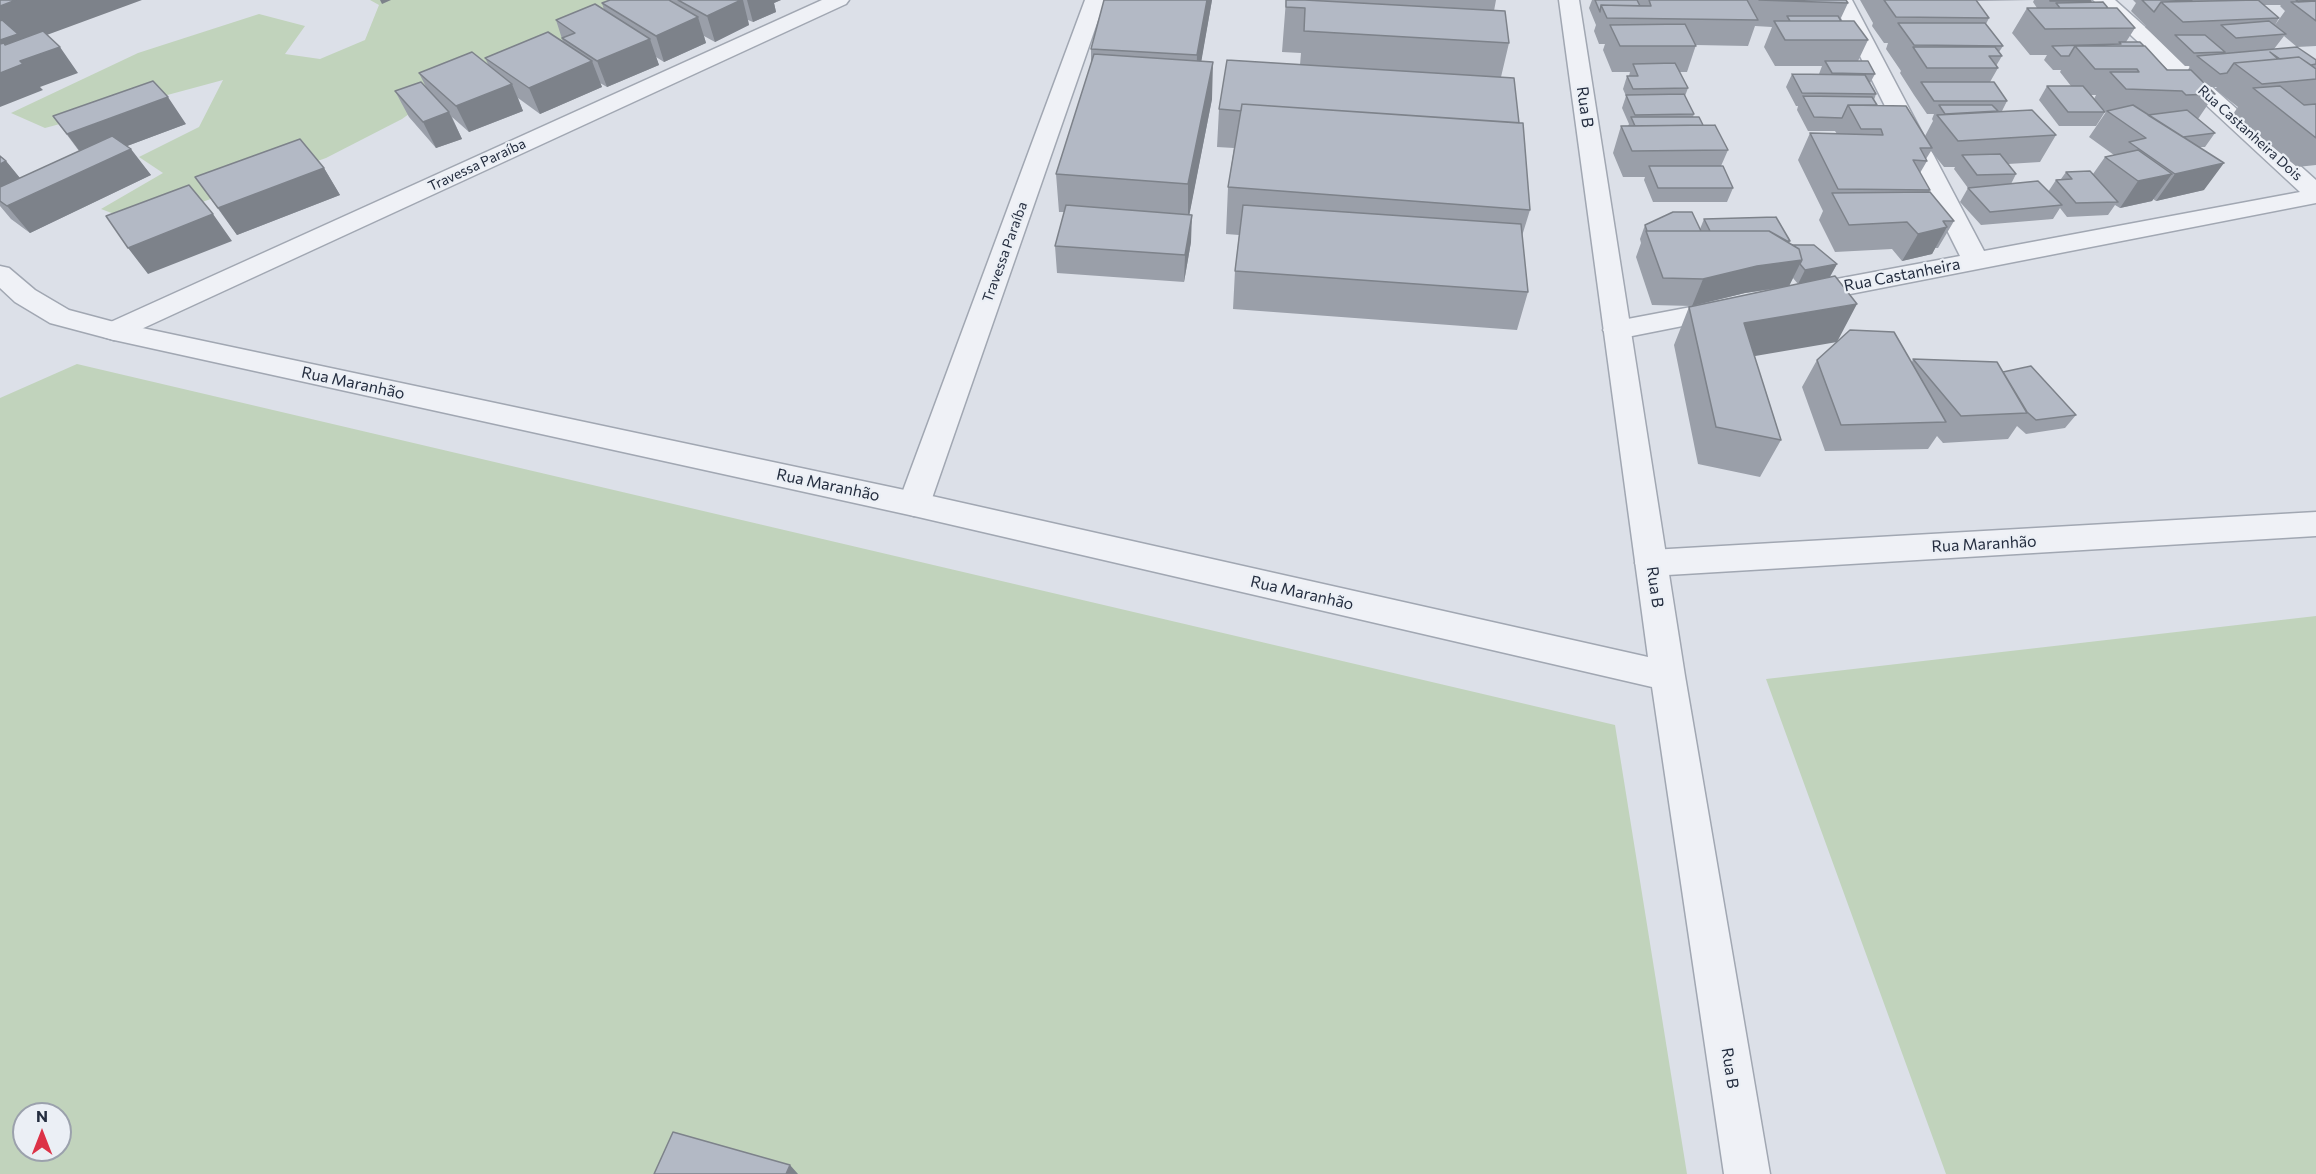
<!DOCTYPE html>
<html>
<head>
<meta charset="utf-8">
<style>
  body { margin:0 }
  #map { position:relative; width:2316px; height:1174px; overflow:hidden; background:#dce0e8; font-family:Commissioner,sans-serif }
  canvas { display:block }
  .north { position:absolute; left:12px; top:1102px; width:60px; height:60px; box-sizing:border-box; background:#ebeff5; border:2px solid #9ba1ac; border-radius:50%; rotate:0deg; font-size:16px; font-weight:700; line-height:24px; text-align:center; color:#242d3f }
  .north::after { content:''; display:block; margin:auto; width:21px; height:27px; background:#dc3247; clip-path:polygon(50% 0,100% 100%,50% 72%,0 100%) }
</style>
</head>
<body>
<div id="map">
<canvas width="2316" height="1174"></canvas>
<div class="north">N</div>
</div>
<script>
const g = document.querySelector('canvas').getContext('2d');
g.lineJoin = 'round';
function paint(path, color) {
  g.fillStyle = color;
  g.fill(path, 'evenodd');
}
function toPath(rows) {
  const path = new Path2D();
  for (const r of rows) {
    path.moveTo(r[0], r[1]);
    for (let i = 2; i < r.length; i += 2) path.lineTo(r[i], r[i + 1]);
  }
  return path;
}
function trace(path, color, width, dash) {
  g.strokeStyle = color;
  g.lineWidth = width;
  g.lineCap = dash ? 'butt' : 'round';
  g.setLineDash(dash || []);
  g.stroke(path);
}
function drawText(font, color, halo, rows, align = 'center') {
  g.font = font + ' Commissioner,sans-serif';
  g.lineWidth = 4.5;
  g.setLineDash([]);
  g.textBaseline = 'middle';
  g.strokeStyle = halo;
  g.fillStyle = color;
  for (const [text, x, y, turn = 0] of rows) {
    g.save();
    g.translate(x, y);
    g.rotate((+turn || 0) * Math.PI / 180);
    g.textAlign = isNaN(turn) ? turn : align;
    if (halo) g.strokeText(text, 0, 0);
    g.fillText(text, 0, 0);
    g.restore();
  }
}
const green = toPath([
  [370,0,641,0,601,28,430,99,402,119,326,158,191,206,149,227,101,209,163,173,139,157,199,127,223,80,45,128,11,113,138,53,259,14,305,26,285,54,320,59,365,40,379,5],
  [77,364,1615,725,1687,1174,0,1174,0,398],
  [24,1114,60,1114,60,1150,24,1150],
  [2316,616,2316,1174,1946,1174,1766,679]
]);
const minor = toPath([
  [822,0,849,0,846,4,124,337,114,340,104,337,100,331,104,325,822,0],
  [1085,0,1105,0,930,504,925,512,914,516,903,512,898,504,1085,0],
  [1832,0,1852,0,1984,251,2300,192,2093,0,2115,0,2316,180,2316,203,1799,304,1789,301,1785,295,1789,289,1799,286,1960,256,1832,0],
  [1728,300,1738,303,1742,309,1738,315,1617,339,1607,336,1603,330,1607,324,1617,321,1728,300],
  [2316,512,2316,536,1651,576,1640,572,1635,563,1640,554,1651,550,2316,512]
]);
const tertiary = toPath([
  [1559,0,1579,0,1685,676,1770,1174,1724,1174,1652,687,914,516,114,340,50,323,15,302,0,288,0,266,9,268,35,290,69,310,114,322,914,492,1648,657,1559,0]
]);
const wall = toPath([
  [610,0,781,0,774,3,776,12,753,22,748,20,749,25,715,42,704,36,706,43,664,62,656,57,659,65,607,87,600,83,602,87,540,114,518,98,523,111,469,132,452,117,462,139,436,148,409,117,395,91,426,87,419,73,489,66,485,58,563,42,556,20,604,10,602,3],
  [1104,0,1212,0,1201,61,1212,99,1189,215,1191,242,1184,282,1057,273,1055,246,1064,212,1059,212,1056,174,1091,63,1091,49],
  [1286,0,1496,0,1494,11,1509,43,1501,77,1519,123,1530,210,1522,236,1528,292,1517,330,1233,309,1235,271,1239,235,1226,234,1228,187,1234,148,1217,147,1219,109,1300,65,1301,53,1282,52],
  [1592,0,1846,0,1848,3,1840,20,1868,40,1858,61,1875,74,1870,83,1876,94,1874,100,1877,105,1925,136,1933,121,1932,119,1934,114,1927,114,1914,95,1900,73,1901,71,1886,49,1888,43,1884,43,1872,26,1873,23,1860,0,2090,0,2090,2,2108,8,2135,28,2126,42,2167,70,2188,70,2190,66,2185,66,2145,27,2146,26,2131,11,2136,3,2133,0,2316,0,2316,46,2297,47,2284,36,2274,49,2316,60,2316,165,2297,167,2233,114,2238,107,2215,89,2217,87,2211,87,2201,80,2215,94,2198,119,2215,133,2205,147,2199,147,2204,190,2156,201,2153,199,2152,201,2120,208,2115,205,2108,215,2067,217,2060,208,2053,219,1981,225,1960,202,1968,188,1954,169,1955,167,1944,167,1931,151,1926,159,1927,161,1920,173,1930,190,1929,192,1954,221,1938,248,1935,248,1932,254,1902,261,1892,249,1835,252,1819,220,1823,211,1798,160,1810,133,1837,134,1835,131,1808,131,1797,110,1798,106,1796,106,1786,87,1792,74,1819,74,1822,66,1775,66,1764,47,1772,27,1755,26,1748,46,1696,45,1687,72,1679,72,1688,88,1685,96,1694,114,1693,117,1703,125,1728,150,1721,166,1733,188,1727,202,1653,202,1644,180,1645,177,1623,177,1613,153,1621,126,1628,126,1629,124,1622,108,1626,96,1623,89,1627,76,1629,76,1630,72,1612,72,1603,50,1605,44,1599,44,1594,31,1596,25,1589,8],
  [2034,0,2033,2,2037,8,2027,8,2012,33,2030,55,2047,55,2044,60,2053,70,2061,70,2060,72,2071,86,2047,86,2039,100,2059,126,2096,126,2105,112,2091,95,2096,95,2094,99,2106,112,2089,137,2114,155,2105,157,2093,174,2066,172,2061,179,2056,180,2048,192,2011,184,2016,174,2008,164,2040,162,2056,135,2002,111,2007,101,1990,82,1998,68,1996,66,2002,56,1999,52,2003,46,1986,24,1989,18,1976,1],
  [2264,5,2281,5,2280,6,2285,11,2275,25,2279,18],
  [53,116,186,124,127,146,151,175,30,233,11,219,0,206,0,156,6,161,20,178,79,151],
  [324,168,340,195,237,235,195,177],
  [1704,219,1790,241,1789,243,1793,245,1837,264,1830,277,1754,356,1781,440,1760,477,1698,464,1674,345,1689,307,1781,288,1745,293,1692,306,1652,305,1636,257,1641,243,1640,239,1645,225,1700,229],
  [1793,278,1798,284,1789,286],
  [1913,359,2003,372,2076,415,2065,428,2026,434,2017,426,2008,439,1943,443,1937,436,1928,449,1825,451,1802,387,1817,360,1912,362]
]);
const shadedWall = toPath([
  [16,0,142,0,25,43,60,47,78,73,40,87,43,90,0,107,0,6],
  [380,0,391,0,382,4],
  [741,0,743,0,749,25,715,42,707,16],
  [747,0,781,0,774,3,776,12,753,22],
  [1207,0,1212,0,1196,92,1197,55],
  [698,17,706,43,664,62,656,36],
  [650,39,659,65,607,87,597,61],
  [592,61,602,87,540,114,529,88],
  [1213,62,1212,99,1188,222,1188,184],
  [512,84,523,111,469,132,456,106],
  [168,97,186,124,87,161,67,134],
  [449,112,462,139,436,148,423,122],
  [131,149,151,175,30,233,7,206],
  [6,161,28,188,0,200,0,164],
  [2224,163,2204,190,2156,201,2175,174],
  [324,168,340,195,237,235,218,208],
  [2172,174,2152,201,2120,208,2138,181],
  [213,214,232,241,148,274,128,248],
  [1192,215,1191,242,1184,282,1185,255],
  [1947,227,1932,254,1902,261,1918,234],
  [1802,260,1789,286,1745,293,1692,306,1703,279,1757,266],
  [1837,264,1829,278,1798,284,1805,270],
  [1857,304,1837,342,1726,361,1744,323],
  [790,1165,798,1174,786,1174]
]);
const building = toPath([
  [0,0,16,0,0,6,0,0],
  [610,0,669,0,698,17,656,36,602,3,610,0],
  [678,0,741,0,707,16,678,0],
  [1104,0,1207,0,1197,55,1091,49,1104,0],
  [1286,0,1305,0,1505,11,1509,43,1304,31,1305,8,1286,7,1286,0],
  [1595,0,1637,0,1640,6,1601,5,1600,12,1595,0],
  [1649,0,1747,0,1758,20,1607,18,1601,5,1651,6,1649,0],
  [1759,0,1846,0,1848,3,1759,0],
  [1884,0,1976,0,1989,18,1896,17,1884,0],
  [2050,0,2090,0,2091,1,2050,1,2050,0],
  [2142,0,2191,0,2192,1,2161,2,2154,12,2142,0],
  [2258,0,2279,18,2183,22,2161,2,2258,0],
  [2296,0,2316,0,2316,1,2298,2,2296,0],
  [2316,1,2316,21,2291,2,2316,1],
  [2103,2,2108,8,2060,8,2056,3,2103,2],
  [595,4,650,39,597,61,562,38,575,33,556,20,595,4],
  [2027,8,2117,8,2135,28,2045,29,2027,8],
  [1787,16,1838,16,1841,21,1790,21,1787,16],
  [2,20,18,34,0,40,0,21,2,20],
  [1774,21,1854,21,1868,40,1785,40,1774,21],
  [2269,21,2286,34,2236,38,2221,25,2269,21],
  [1898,23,1985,23,2003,46,1914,45,1898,23],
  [1685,24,1696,46,1620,46,1610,25,1685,24],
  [43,31,60,47,20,61,23,64,0,73,0,44,4,43,5,45,43,31],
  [548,32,592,61,529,88,485,58,548,32],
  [2175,35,2205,35,2225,52,2194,53,2175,35],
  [2119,42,2140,42,2144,46,2075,46,2069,56,2061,56,2052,46,2121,44,2119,42],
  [2075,46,2145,46,2167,70,2191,70,2215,94,2186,95,2182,91,2126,89,2110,72,2139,72,2137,69,2095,69,2075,46],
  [1913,47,1995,47,2002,56,1989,56,1998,68,1927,68,1913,47],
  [2297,47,2316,60,2316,64,2311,65,2299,57,2280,59,2270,52,2278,59,2234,63,2227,73,2220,74,2197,56,2297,47],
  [472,52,512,84,456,106,419,73,472,52],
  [1094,54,1213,62,1188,184,1056,174,1094,54],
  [2299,57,2316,69,2316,79,2262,84,2234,63,2299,57],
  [1227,60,1514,78,1519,123,1242,104,1241,111,1219,109,1227,60],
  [1825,61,1868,61,1875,74,1832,73,1825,61],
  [1675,63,1688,88,1633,89,1627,76,1638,76,1633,64,1675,63],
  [1792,74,1865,75,1876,94,1802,93,1792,74],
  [153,81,168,97,67,134,53,116,153,81],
  [421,82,449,112,423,122,395,91,421,82],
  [1921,82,1994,82,2007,101,1934,101,1921,82],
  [2047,86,2083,86,2105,112,2068,112,2047,86],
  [2280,86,2304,105,2316,104,2316,138,2253,88,2280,86],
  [1684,94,1694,114,1635,115,1626,95,1684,94],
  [1803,96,1872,97,1877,105,1848,105,1842,118,1814,117,1803,96],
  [1242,104,1523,123,1530,210,1228,187,1242,104],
  [1848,105,1906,106,1932,148,1920,148,1927,161,1913,160,1930,190,1838,189,1810,133,1883,135,1881,129,1861,129,1848,105],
  [1939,105,1992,105,1998,111,1945,114,1939,105],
  [2133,105,2224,163,2175,174,2129,142,2146,138,2107,111,2133,105],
  [2032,110,2056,135,1958,141,1937,115,2032,110],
  [2187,110,2215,133,2183,137,2148,115,2187,110],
  [1631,117,1699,117,1703,125,1635,126,1631,117],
  [1715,125,1728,150,1632,151,1621,126,1715,125],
  [112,136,131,149,7,206,0,201,0,187,112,136],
  [300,139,324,168,218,208,195,177,300,139],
  [2138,150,2172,174,2138,181,2105,157,2138,150],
  [2000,154,2016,174,1977,175,1962,155,2000,154],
  [0,156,6,161,0,164,0,156],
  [1649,166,1723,166,1733,188,1658,188,1649,166],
  [2090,171,2118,202,2076,203,2056,180,2072,179,2066,172,2090,171],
  [2038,181,2062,205,1990,212,1968,188,2038,181],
  [189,185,213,214,128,248,106,216,189,185],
  [1930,192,1954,221,1943,221,1947,227,1918,234,1907,222,1849,225,1832,193,1930,192],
  [1066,205,1192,215,1185,255,1055,246,1066,205],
  [1243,205,1521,224,1528,292,1235,271,1243,205],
  [1673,212,1692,212,1701,231,1647,231,1645,225,1673,212],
  [1776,217,1790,241,1787,241,1769,231,1710,231,1704,219,1776,217],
  [1646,231,1769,231,1799,249,1802,260,1757,266,1703,279,1663,278,1646,231],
  [1793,245,1814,245,1837,264,1805,270,1800,264,1802,260,1799,249,1793,245],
  [1835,276,1857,304,1744,323,1781,440,1716,427,1689,307,1835,276],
  [1850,330,1894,332,1946,422,1841,425,1817,360,1850,330],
  [1913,359,1997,362,2027,413,1961,416,1913,359],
  [2031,366,2076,415,2036,420,2027,412,2003,372,2031,366],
  [673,1132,790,1165,786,1174,654,1174,673,1132]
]);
const farStreetnames = [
  ["Rua Castanheira Dois",2250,133,42],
  ["Travessa Paraíba",477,165,-25],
  ["Travessa Paraíba",1005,252,-70]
];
const streetNames = [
  ["Rua B",1585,107,82],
  ["Rua Castanheira",1902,275,-11],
  ["Rua Maranhão",353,383,12],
  ["Rua Maranhão",828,485,12],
  ["Rua Maranhão",1984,544,-3],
  ["Rua B",1655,587,82],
  ["Rua Maranhão",1302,593,13],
  ["Rua B",1730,1068,81]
];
paint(green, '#c1d3bc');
trace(minor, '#a1a7b2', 3);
trace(tertiary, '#a1a7b2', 3);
paint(minor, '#eff1f6');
paint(tertiary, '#eff1f6');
paint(wall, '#9a9fa9');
paint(shadedWall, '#7d828a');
paint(building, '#b3b9c5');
trace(building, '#7d828a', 1.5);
drawText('14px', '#242d3f', '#ebeff5', farStreetnames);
drawText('16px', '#242d3f', '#ebeff5', streetNames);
</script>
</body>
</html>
